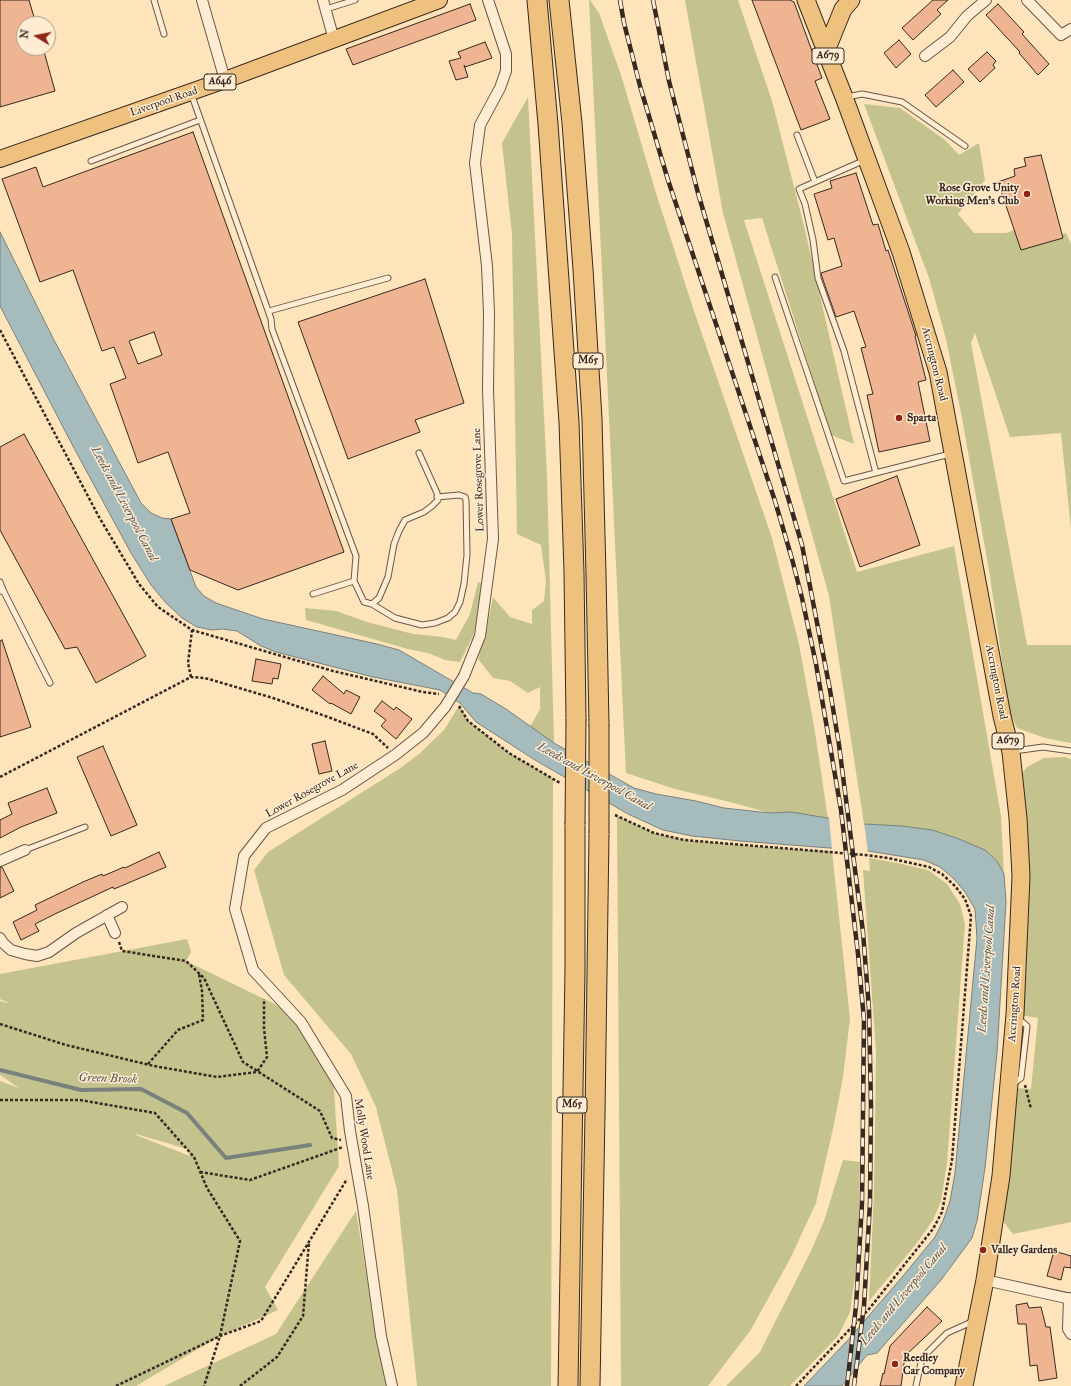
<!DOCTYPE html>
<html>
<head>
<meta charset="utf-8">
<style>
  body { margin:0 }
  #map { position:relative; width:1071px; height:1386px; overflow:hidden; background:#fde4bb; font-family:"IM FELL Great Primer",serif }
  canvas { display:block }
  .north { position:absolute; left:16px; top:16px; width:40px; height:40px; box-sizing:border-box; background:#feedd3; border:1px solid #ae9e8c; border-radius:50%; rotate:280deg; font-size:11px; font-weight:700; line-height:16px; text-align:center; color:#372821 }
  .north::after { content:''; display:block; margin:auto; width:14px; height:18px; background:#8f2418; clip-path:polygon(50% 0,100% 100%,50% 72%,0 100%) }
</style>
</head>
<body>
<div id="map">
<canvas width="1071" height="1386"></canvas>
<div class="north">N</div>
</div>
<script>
const g = document.querySelector('canvas').getContext('2d');
g.lineJoin = 'round';
function paint(path, color) {
  g.fillStyle = color;
  g.fill(path, 'evenodd');
}
function toPath(rows) {
  const path = new Path2D();
  for (const r of rows) {
    path.moveTo(r[0], r[1]);
    for (let i = 2; i < r.length; i += 2) path.lineTo(r[i], r[i + 1]);
  }
  return path;
}
function trace(path, color, width, dash) {
  g.strokeStyle = color;
  g.lineWidth = width;
  g.lineCap = dash ? 'butt' : 'round';
  g.setLineDash(dash || []);
  g.stroke(path);
}
function drawText(font, color, halo, rows, align = 'center') {
  g.font = font + ' "IM FELL Great Primer",serif';
  g.lineWidth = 3;
  g.setLineDash([]);
  g.textBaseline = 'middle';
  g.strokeStyle = halo;
  g.fillStyle = color;
  for (const [text, x, y, turn = 0] of rows) {
    g.save();
    g.translate(x, y);
    g.rotate((+turn || 0) * Math.PI / 180);
    g.textAlign = isNaN(turn) ? turn : align;
    if (halo) g.strokeText(text, 0, 0);
    g.fillText(text, 0, 0);
    g.restore();
  }
}
const green = toPath([
  [589,0,590,0,599,13,621,75,656,193,693,308,772,538,799,644,815,732,828,819,791,812,770,813,730,802,675,789,626,773],
  [685,0,738,0,772,101,804,226,854,444,831,435,762,218,744,220,857,572,954,546,1001,816,1004,874,997,861,959,839,932,830,902,826,864,824,829,596,723,213],
  [528,97,547,476,554,743,530,727,540,709,540,687,528,693,510,681,493,678,478,659,485,637,493,597,510,617,532,624,532,610,544,601,546,581,541,545,517,534,512,234,502,143],
  [864,104,900,108,945,140,959,155,979,143,985,180,958,214,974,233,1006,233,1020,228,1026,241,1066,233,1071,244,1071,529,1061,433,1010,437,975,333,971,343,1027,645,1071,645,1071,743,1045,738,1017,728,1009,710,990,576,962,418,946,339,929,278],
  [478,582,483,584,474,634,460,662,445,660,428,653,408,649,306,620,305,608,336,611,367,622,413,634,443,637,456,640,470,614],
  [459,706,468,721,509,753,553,779,551,1386,417,1386,397,1190,376,1107,351,1054,284,975,254,870,268,852,399,769,419,754,444,730],
  [1065,757,1071,759,1071,1222,1013,1234,1002,1220,1015,1088,1031,1089,1038,1018,1021,1015,1022,981,1029,912,1028,854,1019,777,1027,767,1044,758],
  [617,816,654,833,684,840,789,849,832,851,850,1019,843,1077,834,1124,816,1203,790,1259,750,1331,708,1386,621,1386],
  [869,858,897,863,928,870,947,884,960,904,965,924,947,1163,941,1201,933,1220,917,1243,869,1301,874,1194,876,1051,863,870,870,871],
  [187,939,191,952,186,961,293,1013,333,1076,339,1166,265,1287,278,1310,220,1336,136,1386,0,1386,0,1081,19,1088,0,1075,0,1001,11,1004,0,999,0,974],
  [136,1134,187,1149,190,1156,136,1135],
  [843,1160,860,1162,858,1252,850,1312,838,1336,790,1386,726,1386,760,1352,811,1251,824,1221],
  [356,1211,379,1352,389,1386,164,1386,276,1334]
]);
const water = toPath([
  [0,232,54,340,141,503,151,513,162,518,171,519,196,587,204,596,216,603,263,619,377,644,399,650,473,693,481,694,506,709,554,743,634,788,656,794,696,801,724,808,770,813,791,812,864,824,902,826,932,830,959,839,985,850,997,861,1004,874,1006,902,997,1053,985,1168,977,1221,972,1238,941,1280,877,1353,867,1355,842,1386,804,1386,848,1340,903,1276,935,1237,943,1221,950,1201,955,1173,977,938,975,909,965,892,954,879,940,867,924,860,868,851,740,841,692,836,663,830,628,814,535,760,476,722,460,703,440,690,373,677,276,652,261,646,237,631,222,629,212,630,197,627,182,618,166,603,151,585,131,553,75,450,0,306,0,232]
]);
const pier = toPath([
  [829,817,864,822,868,853,832,850]
]);
const stream = toPath([
  [0,1070,81,1090,141,1089,187,1113,226,1158,310,1145]
]);
const building = toPath([
  [0,0,29,0,36,24,24,24,24,48,43,48,55,91,0,107,0,0],
  [752,0,790,0,794,2,822,78,815,81,830,119,801,130,752,0],
  [933,0,948,0,937,10,941,14,913,40,902,28,933,0],
  [470,4,476,20,353,65,346,49,470,4],
  [998,4,1024,32,1022,34,1049,64,1038,75,1019,53,1020,52,986,15,998,4],
  [899,40,911,54,896,68,884,53,899,40],
  [485,42,492,58,465,67,464,65,468,77,456,80,449,61,461,58,458,52,485,42],
  [987,52,996,61,993,65,995,68,980,82,968,69,987,52],
  [953,70,964,82,936,107,925,95,953,70],
  [193,132,344,552,238,590,190,570,171,519,190,513,168,452,138,463,110,384,126,378,114,347,102,351,73,270,40,282,2,179,36,167,43,187,193,132],
  [154,332,162,355,138,364,129,341,154,332],
  [1041,155,1063,238,1021,250,998,182,1015,176,1014,169,1026,166,1024,158,1041,155],
  [856,173,873,225,878,224,886,251,888,250,916,336,915,336,926,380,918,382,930,441,879,452,867,395,873,394,861,348,866,347,854,311,836,317,822,277,821,273,842,266,834,238,828,240,814,194,832,188,830,181,856,173],
  [425,279,464,403,415,420,420,432,348,459,298,322,425,279],
  [24,434,146,656,96,683,77,647,65,649,0,530,0,447,24,434],
  [897,476,920,545,860,567,836,499,897,476],
  [2,640,31,727,0,737,0,641,2,640],
  [256,659,281,664,278,679,273,678,272,684,252,681,256,659],
  [323,676,344,694,346,690,360,697,351,714,331,703,330,704,312,690,323,676],
  [382,701,394,710,396,707,412,719,396,739,381,726,386,720,374,711,382,701],
  [325,741,332,771,319,774,312,744,325,741],
  [103,746,137,825,111,836,77,757,103,746],
  [47,788,57,813,21,827,0,838,0,820,12,814,8,803,47,788],
  [159,852,166,867,114,889,113,887,57,913,35,924,39,931,21,940,13,922,37,910,35,905,83,882,102,874,103,876,124,867,125,868,159,852],
  [0,867,2,867,14,891,0,898,0,867],
  [1054,1251,1071,1256,1071,1268,1064,1267,1061,1280,1047,1276,1054,1251],
  [1027,1303,1029,1308,1041,1307,1046,1327,1050,1327,1057,1378,1039,1381,1037,1365,1030,1366,1026,1324,1018,1324,1016,1305,1027,1303],
  [927,1307,942,1321,905,1356,901,1386,880,1386,883,1373,884,1374,890,1346,927,1307]
]);
const path = toPath([
  [0,330,99,517,139,584,158,607,192,630,333,671,423,692,439,694],
  [191,677,188,663,192,630],
  [459,706,468,721,509,753,560,783],
  [0,777,191,677,204,678,212,680,273,698,328,717,373,734,388,748],
  [615,815,654,833,684,840,865,855,888,858,929,867,942,874,955,886,965,899,971,916,952,1160,942,1212,933,1229,869,1309,796,1386],
  [119,942,122,951,186,961,204,978,243,1062,320,1111,332,1138,341,1140],
  [0,1024,66,1045,154,1066,217,1077,257,1072,267,1057,264,1028,264,999],
  [148,1064,178,1030,203,1020,202,991,199,974],
  [1025,1085,1031,1109],
  [0,1100,80,1100,155,1113,194,1157,207,1188,240,1241,220,1336,204,1386],
  [200,1172,250,1180,343,1147],
  [116,1386,220,1336,261,1321,347,1179],
  [240,1386,277,1357,303,1316,309,1242]
]);
const service = toPath([
  [154,0,164,34],
  [326,9,355,0],
  [191,93,271,319,272,329,356,556,354,581,313,594],
  [847,97,862,94,902,102,965,146],
  [797,135,815,182],
  [865,160,799,189,805,204,813,240,818,278,844,351,876,473],
  [91,161,200,120],
  [775,277,844,481,950,454],
  [269,311,388,278],
  [354,581,364,602,372,604,379,598,388,577,394,544,399,531,405,520,424,512,432,506,438,500,437,493,419,453],
  [0,582,4,592],
  [0,591,4,592,50,683],
  [372,604,395,618,422,625,435,623,448,618,455,612,460,602,464,584,467,555,466,500,465,497,459,495,437,497],
  [1014,751,1043,747,1071,751],
  [25,850,85,827],
  [1013,1084,1021,1078,1027,1026,1018,1018],
  [916,1386,922,1358,947,1333,974,1321]
]);
const minor = toPath([
  [202,0,225,80],
  [323,0,334,40],
  [1027,0,1061,35,1071,29],
  [925,56,950,37,967,16,986,0],
  [464,676,480,636,493,539,488,389,489,313,487,266,475,163,480,125,500,88,506,71,506,54,488,0],
  [0,861,25,850],
  [107,915,115,933],
  [0,938,3,943,11,950,25,954,37,956,49,952,76,933,122,907],
  [985,1280,1071,1299],
  [1069,1298,1068,1329,1071,1334],
  [392,1386,381,1336,363,1206,350,1131,346,1096,301,1022,253,970,235,909,244,856,266,828,342,790,395,755,423,733,445,707]
]);
const primary = toPath([
  [0,159,225,80,439,0]
]);
const trunk = toPath([
  [806,0,844,97,901,252,938,372,1002,716,1011,752,1018,818,1021,876,1019,923,1015,1014,1001,1176,985,1280,964,1386],
  [826,51,843,9,851,0]
]);
const motorway = toPath([
  [537,0,548,124,569,422,574,572,576,719],
  [559,0,572,123,583,269,592,419,596,574,599,724],
  [568,1386,575,970,575,824],
  [590,1386,595,1114,599,833]
]);
const rail = toPath([
  [620,0,624,23,640,86,668,180,775,501,792,559,802,598,816,664,841,810,858,954,864,1020,862,1203,856,1306,847,1386],
  [653,0,669,81,698,193,802,545,830,690,839,745,863,932,869,1009,871,1106,870,1203,864,1306,854,1386]
]);
const minorBridge = toPath([
  [445,707,464,676]
]);
const motorwayBridge = toPath([
  [575,824,576,719],
  [599,833,599,724]
]);
const markers = [
  [1027,194,4,"#8f2418"],
  [899,418,4,"#8f2418"],
  [983,1250,4,"#8f2418"],
  [895,1364,4,"#8f2418"]
];
const shields = [
  [828,56,32],
  [220,82,32],
  [588,361,30],
  [1008,741,32],
  [572,1105,30]
];
const shieldNames = [
  ["A679",828,56],
  ["A646",220,82],
  ["M65",588,361],
  ["A679",1008,741],
  ["M65",572,1105]
];
const streetNames = [
  ["Liverpool Road",164,102,-19],
  ["Accrington Road",934,364,76],
  ["Lower Rosegrove Lane",479,480,-92],
  ["Accrington Road",996,682,79],
  ["Lower Rosegrove Lane",312,790,-29],
  ["Accrington Road",1015,1004,-86],
  ["Molly Wood Lane",364,1139,81]
];
const poiNames = [
  ["Rose Grove Unity",1019,188,"right"],
  ["Working Men's Club",1019,201,"right"],
  ["Sparta",907,418],
  ["Valley Gardens",991,1250],
  ["Reedley",903,1358],
  ["Car Company",903,1371]
];
const waterNames = [
  ["Leeds and Liverpool Canal",124,504,62],
  ["Leeds and Liverpool Canal",594,777,29],
  ["Leeds and Liverpool Canal",987,969,-86],
  ["Green Brook",108,1079,2],
  ["Leeds and Liverpool Canal",904,1295,-50]
];
paint(green, '#c4c28d');
paint(water, '#a6bbbc');
trace(water, '#7a807e', 1);
paint(pier, '#fde4bb');
trace(stream, '#7a807e', 4);
paint(building, '#efb592');
trace(building, '#372821', 1);
trace(service, '#685748', 7);
trace(minor, '#685748', 12);
trace(primary, '#372821', 18);
trace(trunk, '#372821', 19);
trace(motorway, '#372821', 21);
trace(path, '#372821', 2.5, [3, 2]);
trace(service, '#feedd3', 5);
trace(minor, '#feedd3', 10);
trace(primary, '#eec27e', 16);
trace(trunk, '#eec27e', 17);
trace(motorway, '#eec27e', 19);
trace(rail, '#372821', 4.5);
trace(rail, '#feedd3', 3, [9]);
trace(minorBridge, '#685748', 12, []);
trace(motorwayBridge, '#372821', 21, []);
trace(minorBridge, '#feedd3', 10);
trace(motorwayBridge, '#eec27e', 19);
for (const [x, y, r, color] of markers) {
  const dot = new Path2D();
  dot.arc(x, y, r, 0, 2 * Math.PI);
  g.fillStyle = color;
  g.fill(dot);
  trace(dot, '#feedd3', 1.5);
}
for (const [x, y, w] of shields) {
  const box = new Path2D();
  box.roundRect(x - w / 2, y - 8, w, 16, 3);
  g.fillStyle = '#feedd3';
  g.fill(box);
  trace(box, '#372821', 1);
}
drawText('bold 10px', '#372821', null, shieldNames);
drawText('11px', '#372821', '#feedd3', streetNames);
drawText('bold 11px', '#372821', '#feedd3', poiNames, 'left');
drawText('italic 12px', '#585450', '#feedd3', waterNames);
</script>
</body>
</html>
